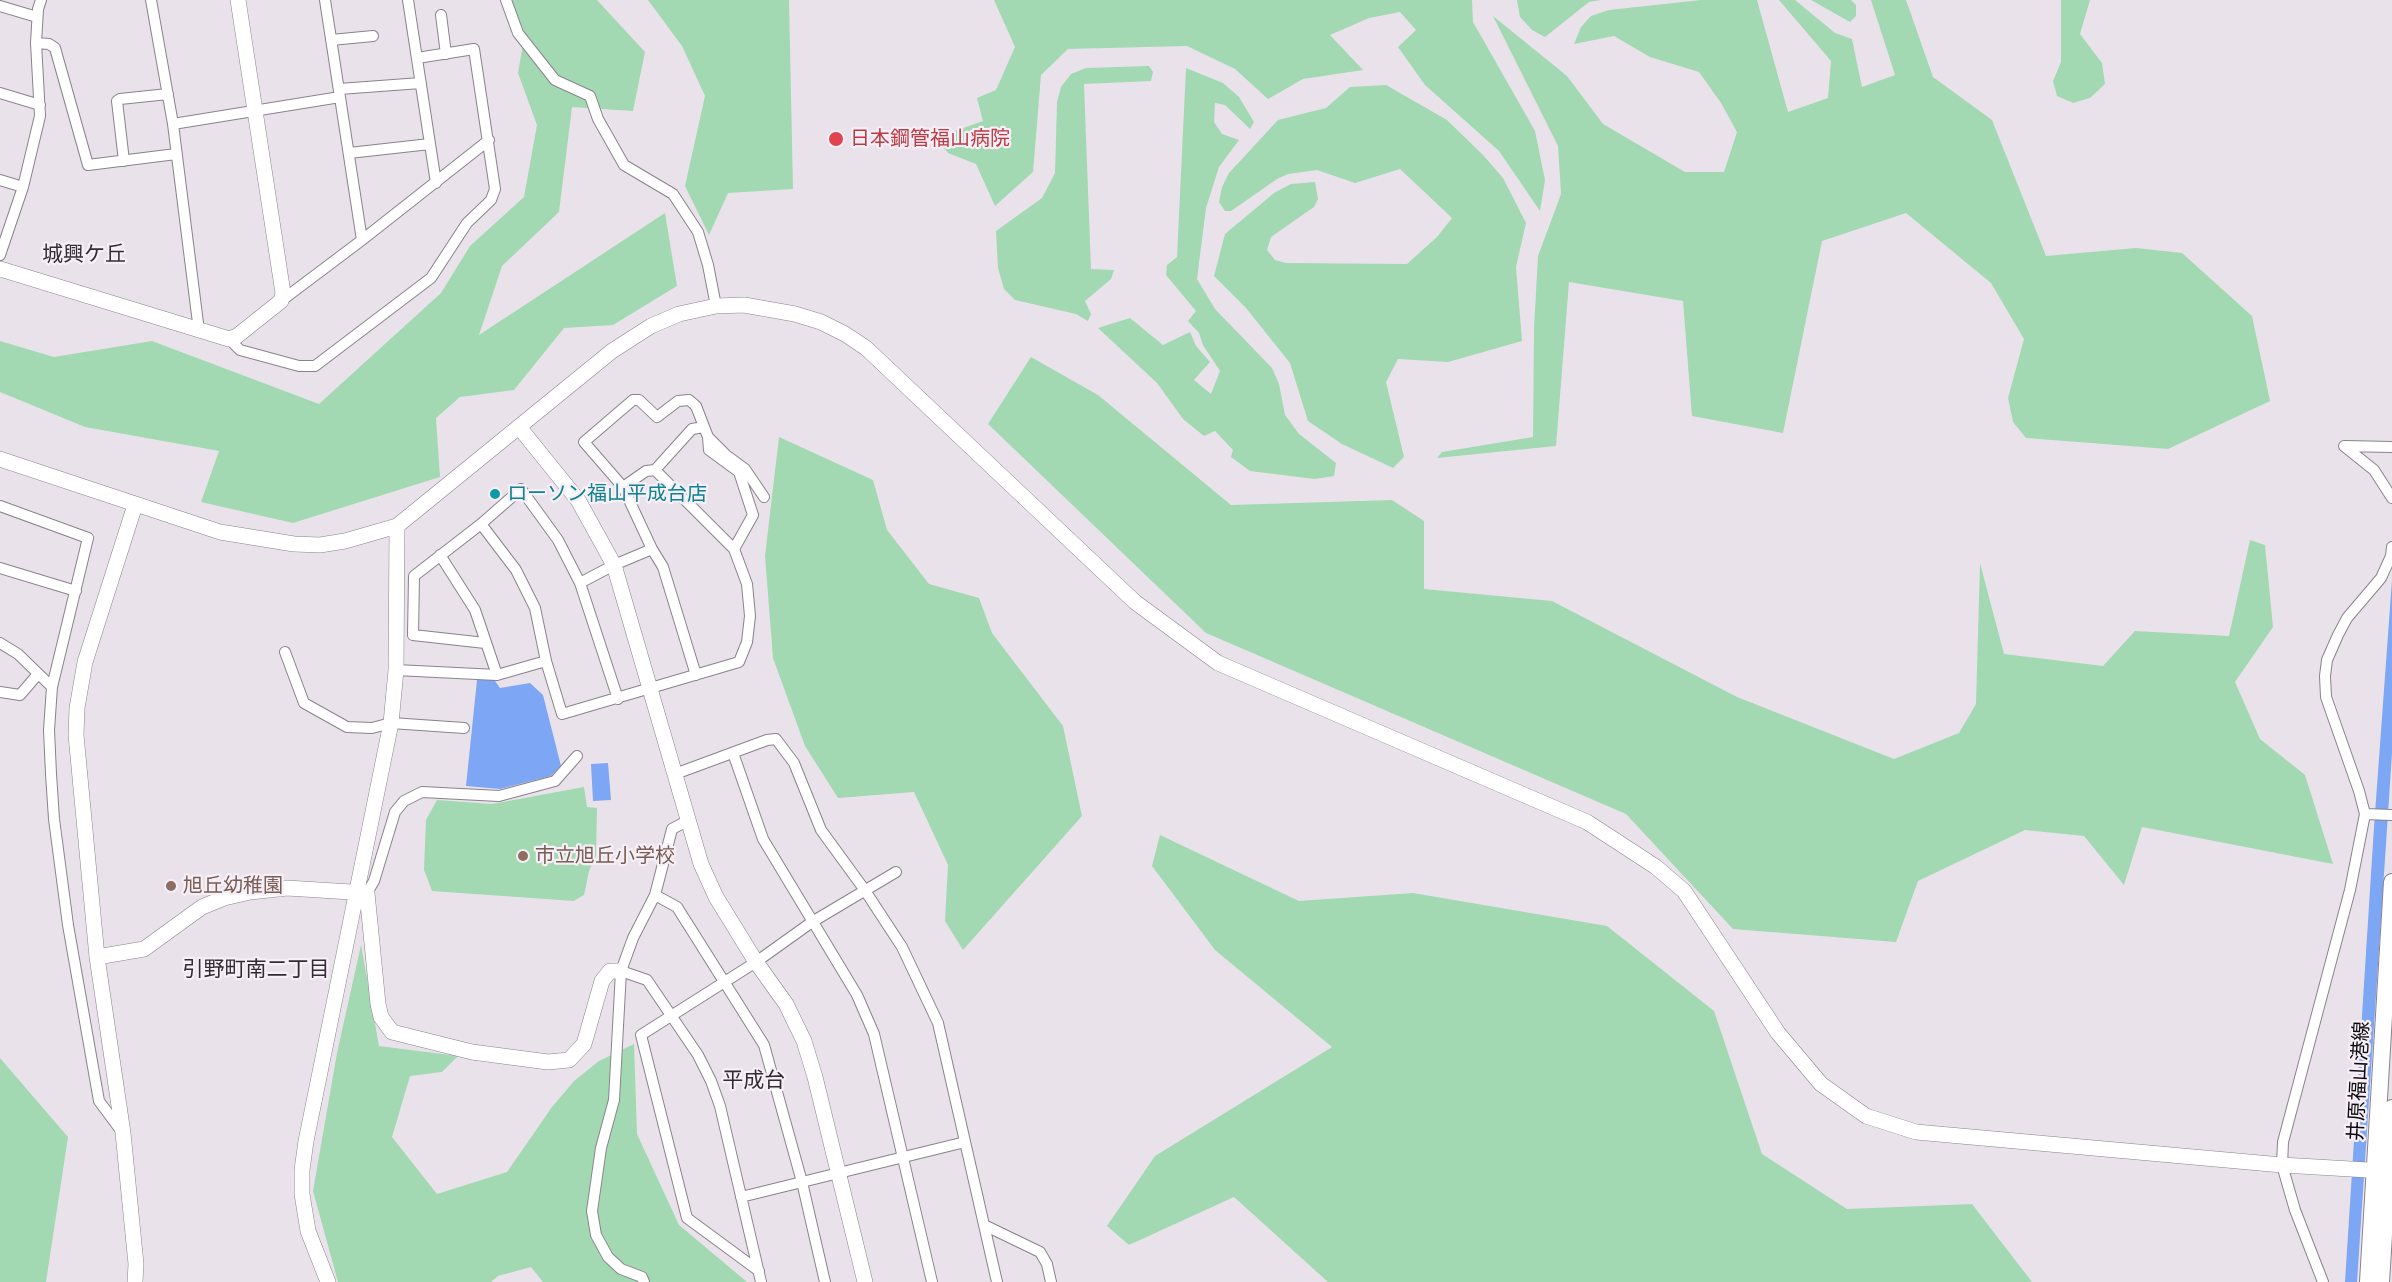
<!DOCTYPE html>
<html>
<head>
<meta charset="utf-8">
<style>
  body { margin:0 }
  canvas { display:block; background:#e9e2ea }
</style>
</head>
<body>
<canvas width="2392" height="1282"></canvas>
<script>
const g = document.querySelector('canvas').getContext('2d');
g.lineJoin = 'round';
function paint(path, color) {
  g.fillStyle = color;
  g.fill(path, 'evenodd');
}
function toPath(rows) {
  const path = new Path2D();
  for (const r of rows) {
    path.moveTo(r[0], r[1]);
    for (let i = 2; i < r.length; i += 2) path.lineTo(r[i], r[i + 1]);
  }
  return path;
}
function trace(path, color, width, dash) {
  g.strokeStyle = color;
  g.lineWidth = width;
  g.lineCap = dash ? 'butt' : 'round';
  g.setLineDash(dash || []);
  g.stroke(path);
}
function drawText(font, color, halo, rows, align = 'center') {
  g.font = font + ' "Public Sans","Noto Sans JP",sans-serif';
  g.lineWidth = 4.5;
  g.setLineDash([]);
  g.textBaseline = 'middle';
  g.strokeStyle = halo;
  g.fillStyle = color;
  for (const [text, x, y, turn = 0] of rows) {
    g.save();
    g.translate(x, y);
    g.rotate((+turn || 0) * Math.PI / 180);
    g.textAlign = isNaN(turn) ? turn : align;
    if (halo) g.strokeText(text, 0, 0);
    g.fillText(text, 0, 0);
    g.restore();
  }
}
const green = toPath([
  [505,0,597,0,645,52,633,111,572,107,559,212,502,266,479,335,665,213,677,286,613,325,564,328,514,390,460,397,436,418,440,477,293,523,201,502,219,451,85,427,0,392,0,341,54,357,152,341,319,404,441,293,470,246,524,197,537,125,518,73,525,33],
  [648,0,789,0,793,189,728,193,709,235,685,186,705,96,682,46],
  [994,0,1472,0,1473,22,1535,131,1545,180,1540,211,1499,151,1425,85,1398,47,1416,30,1400,12,1369,18,1330,35,1363,70,1303,79,1268,99,1235,69,1187,46,1068,49,1041,75,1033,172,995,206,976,164,948,153,932,133,952,132,983,121,977,98,996,90,1015,47],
  [1517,0,1601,0,1589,2,1545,37,1532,30,1520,17],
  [1701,0,1757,0,1788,112,1828,98,1831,61,1779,0,1795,0,1835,33,1852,39,1862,87,1895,75,1871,0,1906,0,1933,77,1992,120,2046,256,2136,248,2182,253,2252,316,2270,401,2168,449,2026,438,2013,422,2008,398,2024,339,1991,283,1906,213,1822,241,1783,433,1692,416,1683,301,1569,282,1556,446,1437,458,1442,452,1533,437,1534,328,1538,256,1561,194,1558,146,1493,16,1567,76,1603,124,1685,172,1724,172,1737,132,1721,103,1699,72,1650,57,1614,36,1574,44,1581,27,1591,16,1609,10],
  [1811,0,1851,0,1856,5,1856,16,1850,22],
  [2061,0,2090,0,2080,34,2102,63,2105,84,2090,98,2073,103,2057,96,2053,81,2061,62],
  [1149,66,1153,72,1151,81,1084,84,1091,269,1114,270,1111,279,1085,301,1091,314,1088,321,1076,314,1015,300,1004,289,998,268,996,231,1042,198,1055,173,1057,102,1061,87,1071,74,1086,68],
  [1186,68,1223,83,1239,97,1254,122,1250,129,1225,105,1215,103,1214,122,1222,134,1239,140,1219,167,1206,208,1197,279,1215,309,1272,368,1279,384,1285,415,1299,434,1336,463,1334,476,1315,479,1250,471,1231,457,1233,450,1215,431,1204,436,1183,419,1157,383,1098,328,1130,318,1163,345,1190,332,1196,346,1210,362,1194,380,1211,394,1220,371,1203,345,1199,333,1188,321,1196,311,1166,275,1167,265,1177,257],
  [1386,85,1447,120,1483,155,1503,178,1526,223,1516,267,1522,341,1448,362,1398,359,1386,382,1404,457,1393,468,1342,444,1308,421,1290,363,1246,308,1214,276,1225,234,1274,193,1291,184,1315,182,1318,199,1314,207,1271,237,1267,250,1275,260,1286,263,1407,264,1437,237,1452,218,1400,169,1355,183,1317,170,1288,174,1277,179,1231,211,1225,211,1219,202,1222,187,1229,173,1278,120,1326,108,1350,87],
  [1031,357,1098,395,1231,505,1392,500,1424,521,1424,589,1552,601,1737,697,1894,759,1959,733,1976,704,1980,563,2004,654,2103,666,2135,631,2229,636,2250,540,2265,545,2273,627,2235,682,2260,739,2305,775,2333,864,2142,827,2124,885,2084,836,2025,830,1918,881,1896,942,1733,929,1626,814,1206,633,988,424],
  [779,437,873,480,887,530,929,584,979,598,992,633,1063,726,1082,816,963,950,945,921,948,865,914,792,838,798,805,746,773,658,765,556],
  [584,787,587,807,597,808,596,856,589,871,584,895,574,901,432,891,424,870,426,820,437,800,492,804],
  [1160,835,1299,901,1413,893,1607,926,1714,1011,1762,1154,1847,1209,1972,1204,2032,1282,1328,1282,1234,1197,1129,1245,1107,1226,1155,1156,1332,1047,1215,950,1152,866],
  [361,945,379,1046,458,1056,442,1072,410,1076,392,1137,437,1194,507,1172,552,1107,574,1081,599,1061,634,1044,637,1134,679,1225,747,1282,543,1282,531,1267,498,1276,491,1282,338,1282,313,1191,337,1053],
  [0,1058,68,1137,46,1282,0,1282]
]);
const water = toPath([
  [2392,580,2392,753,2357,1282,2345,1282,2374,827],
  [493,678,500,688,530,683,543,695,561,766,551,776,500,789,466,786,477,680],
  [608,763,611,800,593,801,591,764]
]);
const street = toPath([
  [151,0,173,124,199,331],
  [325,0,362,240],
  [408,0,436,183],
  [506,0,518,33,555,80,590,96,598,119,624,165,673,194,698,232,708,265,716,306],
  [0,6,37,17],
  [441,15,446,54],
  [331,40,373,36],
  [36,43,49,44,55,48,88,165,176,154],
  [339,89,421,83],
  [0,93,40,105],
  [173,124,340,97],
  [349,153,430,144],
  [124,161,117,101,120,99,168,94],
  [0,180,23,187],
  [0,255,23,187,40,116,36,43,38,9,41,0],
  [281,301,362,240,489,140],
  [229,339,240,350,299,366,315,366,431,278,467,223,491,200,495,189,474,49,417,58],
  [708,437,709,450,739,472,753,515,734,549],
  [2392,447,2344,446,2374,470,2392,498],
  [623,487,646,471,655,470],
  [0,506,88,538,52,687],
  [481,524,516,570,535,608,546,661,562,714,739,662,747,642,750,616,747,584,734,549,655,470,692,429,704,427],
  [440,555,475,610,497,675],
  [0,568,76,591],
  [580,583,614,565,652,549],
  [0,643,18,654,52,687,49,730,51,774,54,819,68,925,99,1101,122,1132],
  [485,643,413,635,414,576,481,524,521,489,558,540,580,583,618,699],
  [285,652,304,703,347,727,372,728,391,723,464,728],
  [396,670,497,675,546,661],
  [696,675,663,567,652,549,623,487,584,442,633,400,639,400,657,417,678,401,689,400,696,406,708,437,726,455,745,469,764,497],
  [0,692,20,695,38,674],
  [733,753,763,839,857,995,874,1034,932,1282],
  [675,774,767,740,776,739,794,763,821,830,864,889,902,947,938,1023,984,1225,1040,1252,1047,1264,1051,1282],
  [2365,814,2392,815],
  [367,893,374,881,395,812,404,801,422,792,499,796,555,781,577,756],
  [655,895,677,907,764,1045,802,1182,825,1282],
  [621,971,647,980,698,1055,711,1081,720,1106,761,1282],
  [741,1197,965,1142],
  [984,1225,997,1282],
  [759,1271,687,1218,641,1035,756,962,812,922,896,872],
  [644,1282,642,1277,621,1269,608,1257,596,1235,592,1211,601,1148,614,1100,621,971,633,938,655,895,672,829,687,821],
  [2323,1282,2295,1210,2282,1165,2283,1142,2350,890,2365,814,2359,791,2326,697,2325,676,2327,660,2338,635,2347,618,2381,578,2391,556,2392,547]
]);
const secondary = toPath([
  [0,269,229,339,237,336,281,301,283,293,238,0],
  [519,427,578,500,614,565,701,864,716,897,756,962,786,1004,804,1041,815,1077,865,1282],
  [0,459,220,532,294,544,320,545,345,541,397,526,612,351,651,326,679,314,716,306,744,305,795,314,821,322,845,334,866,348,1135,602,1218,663,1587,822,1656,867,1684,891,1778,1033,1821,1084,1866,1116,1916,1132,2282,1165,2385,1171],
  [135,505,85,662,77,708,76,735,97,957,123,1133,136,1264,135,1282],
  [97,957,144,949,202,907,224,898,250,892,287,888,367,893,378,1004,381,1017,392,1032,472,1052,548,1062,569,1060,584,1044,602,981,610,971,621,971],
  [328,1282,308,1231,302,1194,302,1170,306,1141,391,723,396,670,397,526]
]);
const primary = toPath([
  [2368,1282,2392,882],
  [2381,1282,2392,1108]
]);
const markers = [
  [836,139,8,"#e0444e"],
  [495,494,6,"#0f9aa8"],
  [523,856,6,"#8d6e63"],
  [171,886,6,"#8d6e63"]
];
const healthNames = [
  ["日本鋼管福山病院",850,139]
];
const cultureNames = [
  ["ローソン福山平成台店",507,494]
];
const educationNames = [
  ["市立旭丘小学校",535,856],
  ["旭丘幼稚園",183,886]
];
const streetNames = [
  ["井原福山港線",2359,1081,-87]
];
const neighbourhoodNames = [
  ["城興ケ丘",84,255],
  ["引野町南二丁目",256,970],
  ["平成台",754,1081]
];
paint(green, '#a2d9b3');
paint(water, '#7da6f5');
trace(street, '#8a838b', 12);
trace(secondary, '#8a838b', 16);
trace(primary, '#8a838b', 18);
trace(street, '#fff', 10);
trace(secondary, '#fff', 15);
trace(primary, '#fff', 16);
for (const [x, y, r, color] of markers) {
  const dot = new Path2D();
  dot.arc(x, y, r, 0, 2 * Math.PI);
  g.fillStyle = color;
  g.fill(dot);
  trace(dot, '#f7eff7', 2);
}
drawText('20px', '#be3a42', '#f7eff7', healthNames, 'left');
drawText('20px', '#0d838f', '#f7eff7', cultureNames, 'left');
drawText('20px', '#785e54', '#f7eff7', educationNames, 'left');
drawText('20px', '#0d0b0e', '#f7eff7', streetNames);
drawText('21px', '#322c33', '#f7eff7', neighbourhoodNames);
</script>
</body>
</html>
